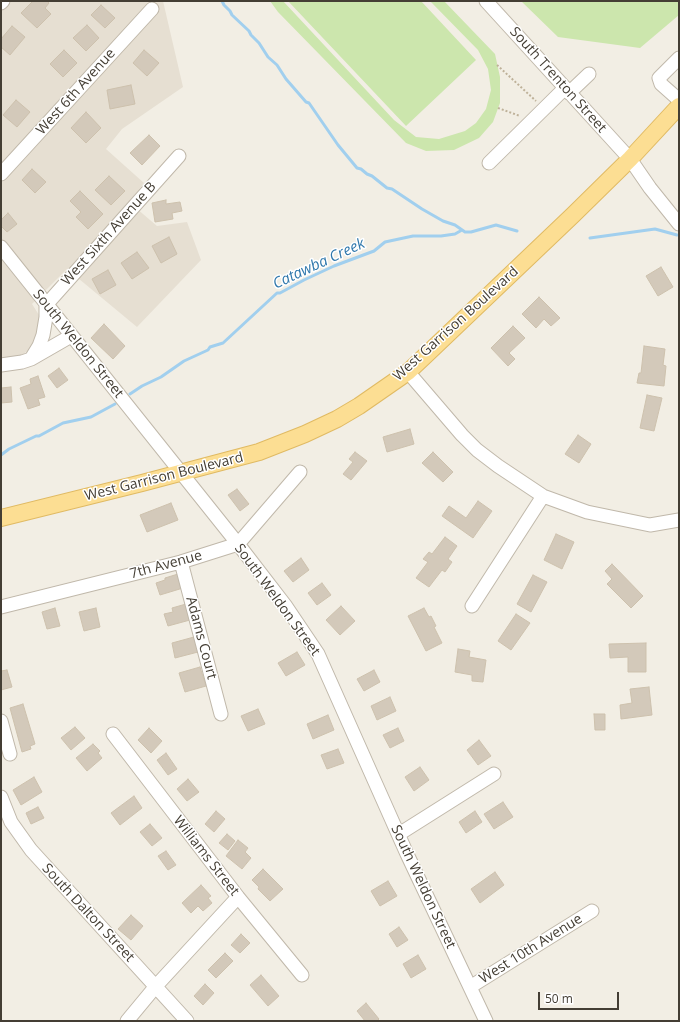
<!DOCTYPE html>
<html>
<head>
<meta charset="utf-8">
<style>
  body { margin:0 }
  #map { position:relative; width:680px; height:1022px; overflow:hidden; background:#f2eee4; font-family:"Open Sans",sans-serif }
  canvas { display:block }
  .frame { position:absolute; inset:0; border:2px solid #443e34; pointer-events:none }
  .scale { position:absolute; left:538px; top:992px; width:81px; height:18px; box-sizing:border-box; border:2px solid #443e34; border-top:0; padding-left:5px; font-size:12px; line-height:14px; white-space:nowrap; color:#443e34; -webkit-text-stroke:3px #fff; paint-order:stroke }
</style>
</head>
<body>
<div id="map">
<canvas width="680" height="1022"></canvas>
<div class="frame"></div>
<div class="scale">50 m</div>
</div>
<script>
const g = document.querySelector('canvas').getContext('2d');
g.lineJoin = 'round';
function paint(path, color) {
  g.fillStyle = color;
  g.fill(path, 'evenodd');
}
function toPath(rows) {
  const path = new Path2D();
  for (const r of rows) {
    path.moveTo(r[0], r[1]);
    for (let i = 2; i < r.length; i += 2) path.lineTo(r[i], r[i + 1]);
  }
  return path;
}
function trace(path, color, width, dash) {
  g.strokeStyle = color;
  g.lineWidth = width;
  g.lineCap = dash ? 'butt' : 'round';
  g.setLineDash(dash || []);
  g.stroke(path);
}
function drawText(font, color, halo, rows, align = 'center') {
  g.font = font + ' "Open Sans",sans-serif';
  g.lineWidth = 3;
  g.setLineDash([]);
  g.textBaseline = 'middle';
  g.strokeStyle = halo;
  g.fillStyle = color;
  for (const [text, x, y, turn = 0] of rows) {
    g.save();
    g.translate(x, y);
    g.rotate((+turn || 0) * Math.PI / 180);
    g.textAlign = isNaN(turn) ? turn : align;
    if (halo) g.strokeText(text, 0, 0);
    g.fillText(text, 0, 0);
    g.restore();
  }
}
const residential = toPath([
  [1,1,163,1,183,87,122,129,106,149,144,183,129,202,157,226,187,222,201,260,137,327,67,269,32,304,39,315,40,322,37,338,29,350,22,355,1,359]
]);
const green = toPath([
  [270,1,283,1,394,120,416,137,439,139,465,131,476,123,486,109,491,90,488,69,478,50,430,1,444,1,495,54,500,77,500,103,493,122,479,138,454,150,426,151,406,143,278,12],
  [288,1,421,1,476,60,406,126],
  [521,1,679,1,679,15,640,48,558,37]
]);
const stream = toPath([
  [222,1,224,5,230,11,232,15,249,31,251,35,259,43,268,57,277,65,286,79,306,102,309,103,338,145,357,168,361,169,367,174,372,176,387,188,392,189,422,209,443,221,455,225,465,232,471,232,496,225,517,231],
  [590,238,655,229,677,235],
  [130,394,142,386,161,377,184,361,208,350,210,347,223,343,277,293,280,293,304,280,334,266,374,251,385,242,413,236,441,236,455,234,462,230],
  [1,455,9,449,36,436,39,436,63,423,91,417,115,404]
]);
const building = toPath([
  [33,1,47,1,49,3,45,8,51,14,37,28,21,13,33,1],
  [101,5,115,18,105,28,91,15,101,5],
  [87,25,99,38,86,51,73,38,87,25],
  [12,26,25,37,10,55,1,47,1,39,12,26],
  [64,50,77,63,63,77,50,64,64,50],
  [144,50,159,63,147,76,133,63,144,50],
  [131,85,135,104,110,109,107,90,131,85],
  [16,100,30,112,17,127,3,115,16,100],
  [86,112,101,128,86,143,71,128,86,112],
  [149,135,160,146,142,165,130,153,149,135],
  [32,169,46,182,35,193,22,180,32,169],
  [109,176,125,191,111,205,95,190,109,176],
  [80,191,103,214,88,229,76,217,81,212,70,201,80,191],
  [166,200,166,204,180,202,182,211,172,213,173,219,155,222,152,203,166,200],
  [8,213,17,224,7,232,1,226,1,220,8,213],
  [169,237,177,254,161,263,152,246,169,237],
  [137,252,149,268,132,279,121,263,137,252],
  [661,267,673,287,658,296,646,276,661,267],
  [108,270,116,285,100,294,92,279,108,270],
  [539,297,560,318,551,326,544,319,536,328,522,314,539,297],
  [104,324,125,346,113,359,91,338,104,324],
  [513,326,525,338,509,353,515,359,508,366,491,348,513,326],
  [644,346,665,349,663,365,666,366,664,386,637,383,639,373,641,373,644,346],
  [59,368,68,380,57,388,48,376,59,368],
  [38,376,45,397,38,399,40,405,28,409,20,388,31,384,30,379,38,376],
  [11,387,12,402,1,403,1,388,11,387],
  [647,395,662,398,654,431,640,428,647,395],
  [410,429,414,444,387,452,383,437,410,429],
  [578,435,591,444,579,463,565,454,578,435],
  [355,452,367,461,351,480,343,474,353,462,349,459,355,452],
  [433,452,453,472,443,482,422,463,433,452],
  [237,489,249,504,240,511,228,495,237,489],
  [478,501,492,511,473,538,442,516,449,506,466,518,478,501],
  [171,503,178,520,147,532,140,515,171,503],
  [556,534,574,542,562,569,544,560,556,534],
  [445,537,457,546,448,559,452,562,445,572,442,570,429,587,416,578,428,562,423,559,429,552,432,554,445,537],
  [301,558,309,570,293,582,284,571,301,558],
  [612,564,643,596,631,608,607,584,612,579,605,571,612,564],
  [178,574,183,588,160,595,156,583,165,580,165,578,178,574],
  [533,575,547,582,531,612,517,604,533,575],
  [322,583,331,595,317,605,308,593,322,583],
  [186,604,190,620,168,626,164,614,173,612,172,608,186,604],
  [341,606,355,621,340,635,326,620,341,606],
  [55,608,60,626,47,629,42,612,55,608],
  [96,608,100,627,84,631,79,612,96,608],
  [424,608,429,617,431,616,436,626,434,627,442,643,426,651,408,616,424,608],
  [516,614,530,623,511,650,498,641,516,614],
  [194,637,198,652,175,658,172,643,194,637],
  [646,643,646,672,628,672,628,657,610,658,609,644,646,643],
  [458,649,470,651,469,657,486,660,483,682,472,681,472,675,455,672,458,649],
  [297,652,305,665,286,676,278,663,297,652],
  [200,667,206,686,185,692,179,673,200,667],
  [7,670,12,687,1,690,1,671,7,670],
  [374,670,380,682,364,691,357,679,374,670],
  [649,687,652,715,621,719,620,705,632,703,630,689,649,687],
  [390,697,396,711,377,720,371,706,390,697],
  [23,704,35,744,30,746,31,749,22,752,10,708,23,704],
  [258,709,265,724,248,731,241,716,258,709],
  [594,714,605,714,605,730,595,730,594,714],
  [328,715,334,730,313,739,307,724,328,715],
  [75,727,85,738,71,750,61,738,75,727],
  [149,728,162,741,151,753,138,740,149,728],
  [398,728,404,741,390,748,383,735,398,728],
  [479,740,491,756,478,765,467,750,479,740],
  [93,744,100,751,98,753,102,758,87,771,76,758,93,744],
  [338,749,344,763,327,769,321,755,338,749],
  [166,753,177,769,168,775,157,760,166,753],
  [420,767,429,780,414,791,405,777,420,767],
  [34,777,42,792,21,805,13,790,34,777],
  [188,779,199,792,187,801,177,789,188,779],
  [134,796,142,808,120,825,111,813,134,796],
  [503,802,513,817,494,829,484,814,503,802],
  [38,807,44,818,31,824,26,813,38,807],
  [216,811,225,819,214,832,205,824,216,811],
  [475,811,482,822,466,833,459,822,475,811],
  [150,824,162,838,152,846,140,832,150,824],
  [227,834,235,841,228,850,219,843,227,834],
  [238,840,248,848,245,852,251,858,242,869,226,856,238,840],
  [166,851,176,865,168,870,158,856,166,851],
  [263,869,283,889,270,901,258,889,259,887,252,880,263,869],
  [495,872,504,885,480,903,471,889,495,872],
  [388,881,397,896,380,906,371,891,388,881],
  [201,885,211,896,208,898,212,903,203,911,198,906,191,913,182,903,201,885],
  [131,915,143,926,131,940,118,929,131,915],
  [399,927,408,940,397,947,389,934,399,927],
  [241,934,250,943,240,953,231,945,241,934],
  [225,953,233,961,216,978,208,970,225,953],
  [418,955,426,969,411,978,403,964,418,955],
  [261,975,279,996,268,1006,250,985,261,975],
  [205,984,214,993,203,1005,194,996,205,984],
  [366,1003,379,1019,377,1021,365,1021,357,1011,366,1003]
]);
const path = toPath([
  [497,65,536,101],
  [498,108,520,116]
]);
const minor = toPath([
  [486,1,630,159,650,188,679,224],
  [1,3,3,1],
  [679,58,659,78,661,84,679,100],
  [569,93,589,74],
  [489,163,565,88],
  [1,174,152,9],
  [1,247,238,544,285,605,318,654,407,854,486,1021],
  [31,359,39,346,43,335,46,317,46,305,179,156],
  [1,365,22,362,31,359,71,336],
  [408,372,462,435,477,450,498,466,543,496,587,512,650,525,679,520],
  [181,562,221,714],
  [472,606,543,496],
  [1,607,181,562,238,544,300,472],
  [1,721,10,754],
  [113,734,238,897,302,975],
  [1,797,11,822,31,850,187,1021],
  [399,834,494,774],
  [470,987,592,911],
  [127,1021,156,986,238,897]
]);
const major = toPath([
  [1,518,142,483,259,452,305,434,337,419,359,406,408,372,425,356,573,215,630,159,679,106]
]);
const streetNames = [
  ["South Trenton Street",558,80,48],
  ["West 6th Avenue",76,92,-48],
  ["West Sixth Avenue B",109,234,-48],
  ["West Garrison Boulevard",456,324,-42],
  ["South Weldon Street",78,344,51],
  ["West Garrison Boulevard",164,477,-14],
  ["7th Avenue",166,565,-15],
  ["South Weldon Street",277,600,54],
  ["Adams Court",201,638,75],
  ["Williams Street",206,856,52],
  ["South Weldon Street",423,887,65],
  ["South Dalton Street",88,913,47],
  ["West 10th Avenue",531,949,-32]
];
const waterNames = [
  ["Catawba Creek",319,264,-25]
];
paint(residential, '#e6dfd2');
paint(green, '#cce6ad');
trace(stream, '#a1cfee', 3);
paint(building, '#d3c9ba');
trace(building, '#cdc1ad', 1);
trace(minor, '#c0b8aa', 15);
trace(major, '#e0ba63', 18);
trace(path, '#beb199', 2, [2, 2]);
trace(minor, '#fff', 13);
trace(major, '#fcde93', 16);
drawText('14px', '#443e34', '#fff', streetNames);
drawText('italic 15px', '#3078ac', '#fff', waterNames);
</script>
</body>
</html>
